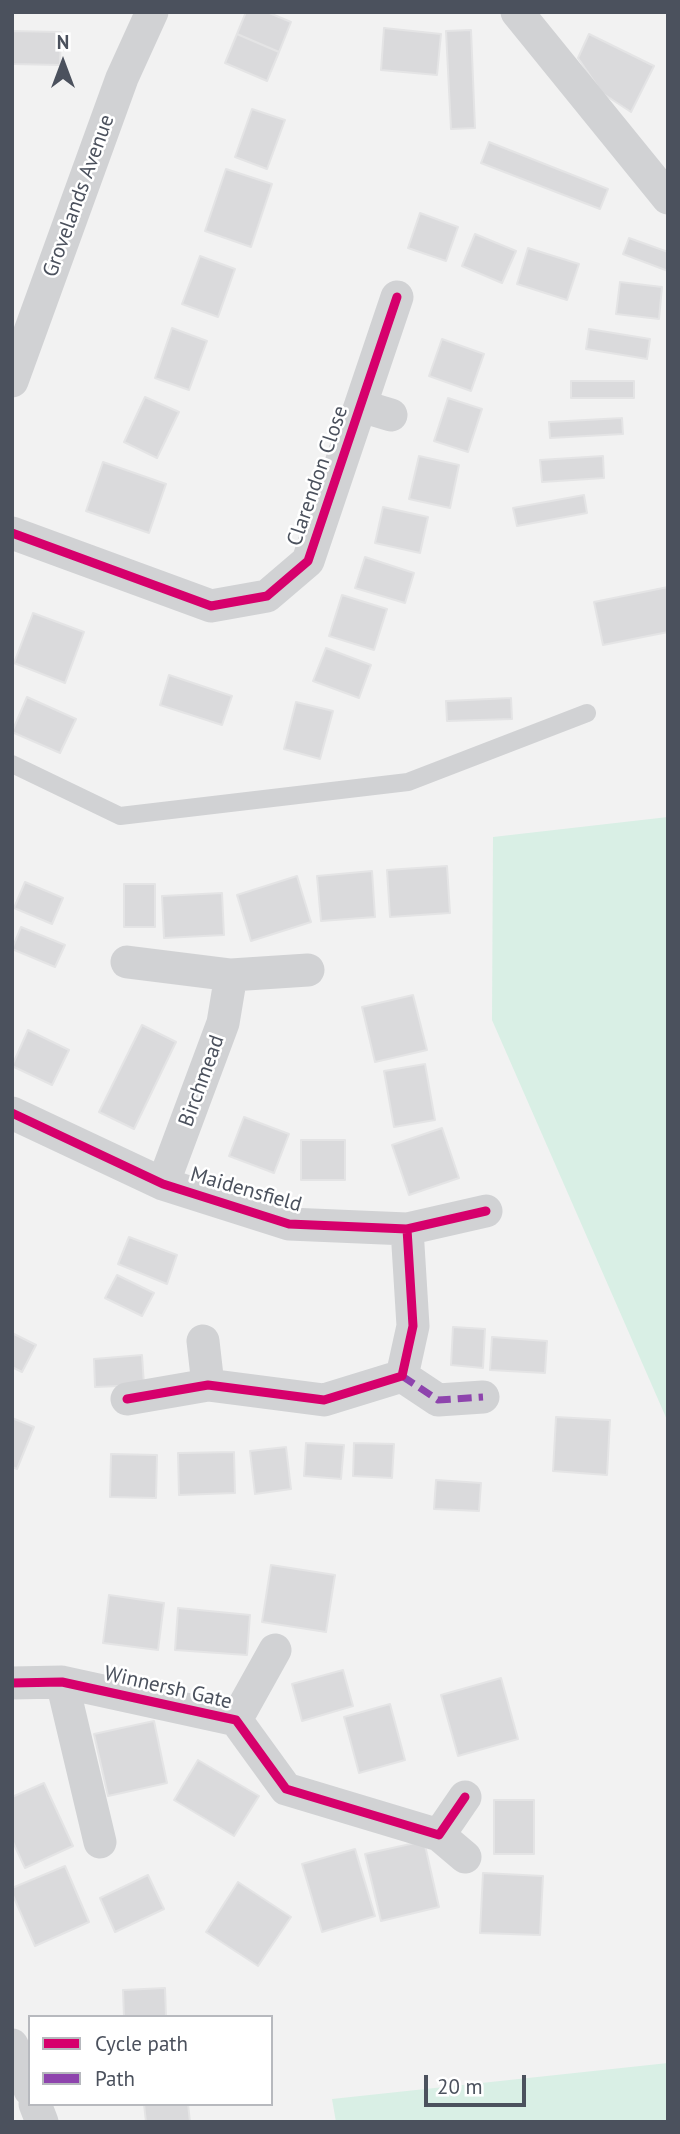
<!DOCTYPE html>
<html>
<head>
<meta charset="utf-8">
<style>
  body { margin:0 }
  #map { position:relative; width:680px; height:2134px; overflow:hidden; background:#f2f2f2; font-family:"PT Sans",sans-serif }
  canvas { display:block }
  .frame { position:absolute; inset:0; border:14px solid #4b515d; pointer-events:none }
  .legend { position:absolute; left:28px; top:2015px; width:245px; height:91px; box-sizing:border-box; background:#fff; border:2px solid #b7b9be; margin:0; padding:9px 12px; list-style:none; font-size:21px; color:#4b515d }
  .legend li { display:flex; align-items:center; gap:14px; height:35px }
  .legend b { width:35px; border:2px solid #b7b9be }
  .north { position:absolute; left:28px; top:28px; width:70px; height:70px; -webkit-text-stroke:5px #fff; paint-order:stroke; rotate:0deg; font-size:19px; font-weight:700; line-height:28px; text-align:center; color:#4b515d }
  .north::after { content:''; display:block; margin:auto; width:24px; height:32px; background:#4b515d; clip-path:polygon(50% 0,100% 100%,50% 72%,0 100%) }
  .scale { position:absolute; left:424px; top:2075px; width:102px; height:32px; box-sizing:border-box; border:4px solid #4b515d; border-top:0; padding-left:9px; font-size:21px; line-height:24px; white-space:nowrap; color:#4b515d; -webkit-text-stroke:5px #fff; paint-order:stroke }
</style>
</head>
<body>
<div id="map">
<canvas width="680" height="2134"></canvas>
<div class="frame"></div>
<ul class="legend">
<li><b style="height:9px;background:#d6006c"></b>Cycle path</li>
<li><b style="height:9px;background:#8e44ad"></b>Path</li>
</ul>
<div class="north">N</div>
<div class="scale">20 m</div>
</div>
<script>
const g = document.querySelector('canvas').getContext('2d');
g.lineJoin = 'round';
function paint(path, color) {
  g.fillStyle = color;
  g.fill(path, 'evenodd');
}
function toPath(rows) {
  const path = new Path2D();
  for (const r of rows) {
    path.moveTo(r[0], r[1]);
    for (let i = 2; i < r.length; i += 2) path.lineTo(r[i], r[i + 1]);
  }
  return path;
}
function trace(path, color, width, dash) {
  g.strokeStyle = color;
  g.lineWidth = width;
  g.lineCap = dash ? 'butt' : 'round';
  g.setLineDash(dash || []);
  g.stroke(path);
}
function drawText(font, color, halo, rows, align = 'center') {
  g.font = font + ' "PT Sans",sans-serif';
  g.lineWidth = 5;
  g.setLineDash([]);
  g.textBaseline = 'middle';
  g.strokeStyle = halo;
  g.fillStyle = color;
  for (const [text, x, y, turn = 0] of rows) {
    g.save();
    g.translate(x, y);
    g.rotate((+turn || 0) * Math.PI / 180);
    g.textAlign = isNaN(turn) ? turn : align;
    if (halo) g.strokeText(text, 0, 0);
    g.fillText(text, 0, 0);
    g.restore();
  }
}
const green = toPath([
  [668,817,668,1422,492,1020,493,837],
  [668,2063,668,2122,336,2122,332,2099]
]);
const building = toPath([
  [246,12,267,12,291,22,279,52,237,34,246,12],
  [384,28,441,34,437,75,381,70,384,28],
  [471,30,475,128,451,129,446,31,471,30],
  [12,31,61,32,60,65,12,64,12,31],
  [237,34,279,52,267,81,225,63,237,34],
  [589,34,654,66,631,112,602,93,578,58,589,34],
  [252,109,285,120,267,169,235,157,252,109],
  [489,142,608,189,600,209,481,163,489,142],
  [226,169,272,184,251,247,205,231,226,169],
  [420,213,458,227,446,261,408,248,420,213],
  [475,234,516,251,502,283,462,266,475,234],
  [629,238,668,252,668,271,623,254,629,238],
  [528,248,579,264,567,300,517,284,528,248],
  [200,256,235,269,218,317,182,304,200,256],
  [620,282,662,287,659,319,616,314,620,282],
  [172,328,207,341,189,390,155,378,172,328],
  [589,329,650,339,647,359,586,349,589,329],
  [442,339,484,354,471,391,429,376,442,339],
  [571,381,634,381,634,398,571,398,571,381],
  [145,397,179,412,157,458,124,442,145,397],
  [448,398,482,409,468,452,434,441,448,398],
  [622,418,623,434,550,438,549,422,622,418],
  [419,456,459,465,450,508,409,499,419,456],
  [603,456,604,478,542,482,540,460,603,456],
  [103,462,166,484,149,533,86,511,103,462],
  [584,495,587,513,517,526,513,508,584,495],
  [383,507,428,517,420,553,375,543,383,507],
  [365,557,414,573,405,603,355,588,365,557],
  [668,587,668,632,603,645,594,602,668,587],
  [342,595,387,609,374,650,329,636,342,595],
  [33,613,84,632,65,683,14,663,33,613],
  [326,648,371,665,359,698,313,681,326,648],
  [169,675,232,696,222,725,160,705,169,675],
  [27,697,76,719,60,753,12,732,27,697],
  [511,698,512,719,447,721,446,701,511,698],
  [296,702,333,711,320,759,284,749,296,702],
  [447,866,450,913,390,917,387,870,447,866],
  [372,871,375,917,321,921,317,876,372,871],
  [297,876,311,922,251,941,237,895,297,876],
  [25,882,63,898,52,924,14,908,25,882],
  [124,884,155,884,155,927,124,927,124,884],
  [222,893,224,935,164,938,162,896,222,893],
  [21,927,65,945,55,967,12,949,21,927],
  [413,995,427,1050,375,1062,362,1007,413,995],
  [142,1025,176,1042,134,1129,99,1112,142,1025],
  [28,1030,69,1050,52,1085,12,1066,28,1030],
  [425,1064,435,1120,394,1127,384,1071,425,1064],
  [244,1117,289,1134,274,1173,229,1156,244,1117],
  [442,1128,459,1178,409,1195,392,1145,442,1128],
  [301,1140,345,1140,345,1180,301,1180,301,1140],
  [129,1237,177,1255,167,1284,118,1264,129,1237],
  [117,1275,154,1293,142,1316,105,1298,117,1275],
  [453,1327,485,1329,483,1368,451,1365,453,1327],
  [12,1333,36,1345,22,1372,12,1367,12,1333],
  [492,1337,547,1341,545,1373,490,1370,492,1337],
  [142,1355,144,1385,95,1387,94,1359,142,1355],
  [556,1417,610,1420,607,1475,553,1471,556,1417],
  [12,1418,34,1427,17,1469,12,1467,12,1418],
  [306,1443,344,1445,341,1479,304,1476,306,1443],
  [354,1443,394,1444,392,1478,353,1476,354,1443],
  [286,1447,291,1489,255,1494,250,1451,286,1447],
  [234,1452,235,1493,179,1495,178,1453,234,1452],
  [111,1454,157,1455,156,1498,110,1497,111,1454],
  [436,1480,481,1483,479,1511,434,1509,436,1480],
  [271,1565,335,1575,326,1632,262,1622,271,1565],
  [109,1595,164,1603,158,1650,103,1643,109,1595],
  [178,1608,250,1615,247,1655,175,1650,178,1608],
  [343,1670,353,1706,302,1721,292,1684,343,1670],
  [501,1678,518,1739,458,1756,441,1695,501,1678],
  [390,1704,405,1760,359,1773,344,1717,390,1704],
  [154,1721,167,1783,108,1796,94,1734,154,1721],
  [198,1760,259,1796,234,1836,174,1800,198,1760],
  [44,1783,73,1846,25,1868,12,1840,12,1797,44,1783],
  [494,1800,534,1800,534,1854,494,1854,494,1800],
  [424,1841,439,1907,381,1921,365,1854,424,1841],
  [355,1849,375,1916,322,1932,302,1864,355,1849],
  [65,1866,89,1922,35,1946,12,1893,12,1888,65,1866],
  [483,1873,543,1876,540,1935,480,1933,483,1873],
  [148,1875,164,1909,115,1932,100,1898,148,1875],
  [238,1882,291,1917,258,1966,206,1932,238,1882],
  [165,1988,166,2017,124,2017,123,1990,165,1988],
  [144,2104,188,2104,190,2122,146,2122,144,2104]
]);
const service = toPath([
  [12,764,120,816,408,782,587,713]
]);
const minor = toPath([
  [517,12,668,198],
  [12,381,122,78,152,12],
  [361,406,391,415],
  [12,533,211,606,267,596,308,561,397,297],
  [127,962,231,975],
  [12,1113,163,1184,289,1224,407,1229,486,1211],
  [163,1184,223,1023,231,975,308,970],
  [203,1341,208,1385],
  [402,1376,438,1400,483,1397],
  [127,1399,208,1385,324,1400,402,1376,413,1326,407,1229],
  [62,1682,100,1842],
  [12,1683,62,1682,236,1720,286,1789,439,1835,465,1797],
  [236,1720,275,1650],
  [439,1835,465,1857],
  [12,2045,30,2090],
  [35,2104,42,2122]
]);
const quiet = toPath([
  [402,1376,438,1400,483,1397]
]);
const cycleway = toPath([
  [12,533,211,606,267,596,308,561,397,297],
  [12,1113,163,1184,289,1224,407,1229,486,1211],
  [127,1399,208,1385,324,1400,402,1376,413,1326,407,1229],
  [12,1683,62,1682,236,1720,286,1789,439,1835,465,1797]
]);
const streetNames = [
  ["Grovelands Avenue",79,196,-70],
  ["Clarendon Close",318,476,-71],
  ["Birchmead",202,1081,-70],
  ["Maidensfield",246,1190,16],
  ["Winnersh Gate",168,1688,13]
];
paint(green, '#d9efe5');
paint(building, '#dadadc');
trace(building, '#e4e4e5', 2);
trace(service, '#d1d2d4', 18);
trace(minor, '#d1d2d4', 33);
trace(quiet, '#8e44ad', 7, [14, 7]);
trace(cycleway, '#d6006c', 9);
drawText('21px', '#4b515d', '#fff', streetNames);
</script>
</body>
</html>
